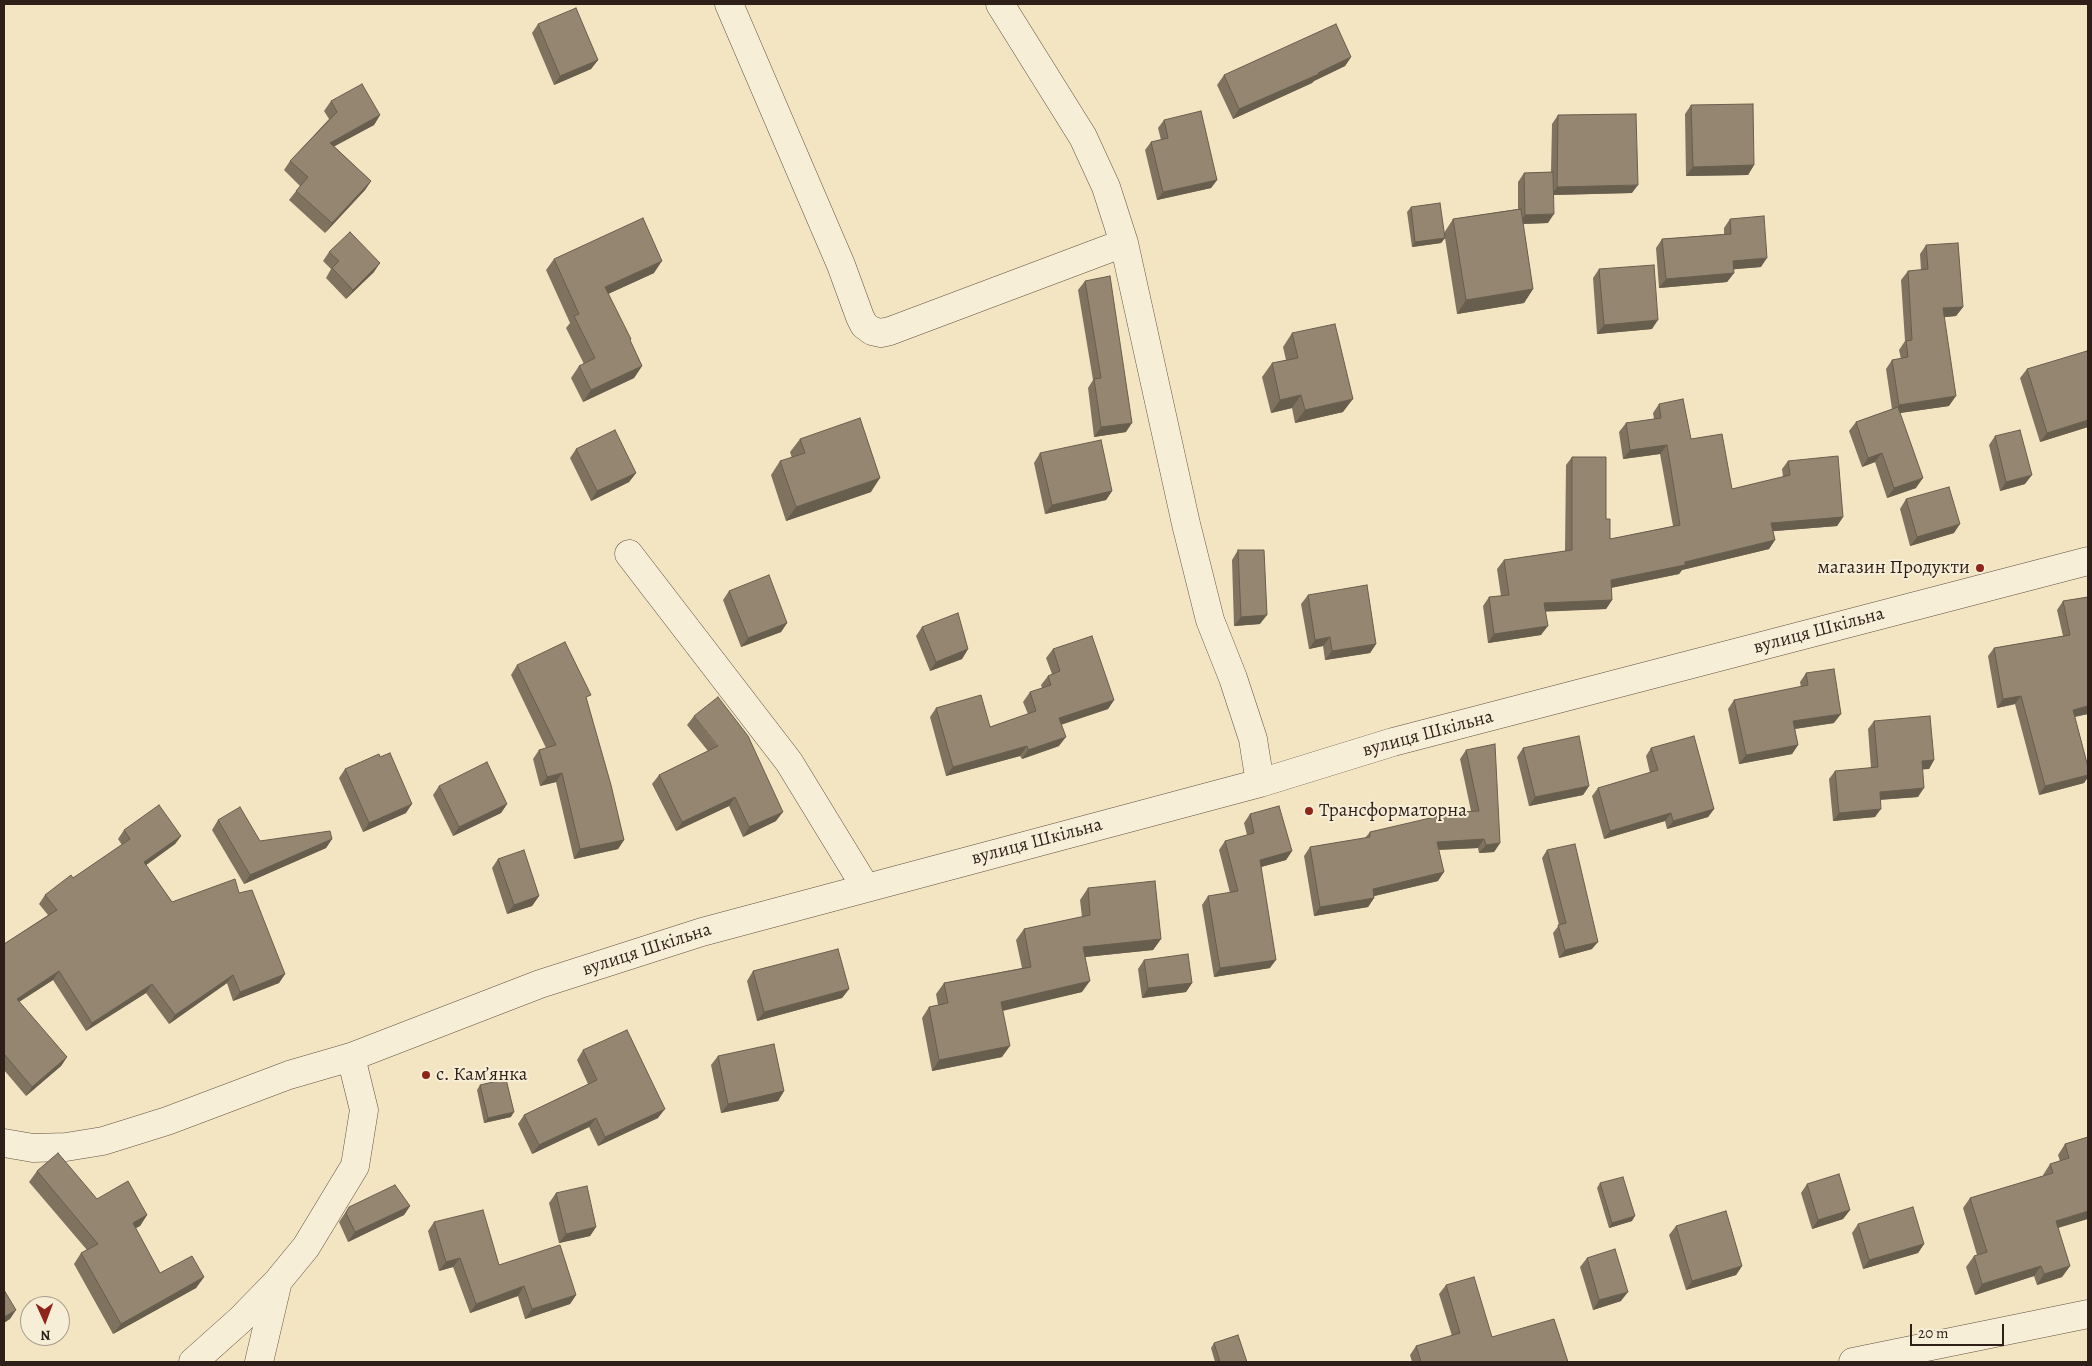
<!DOCTYPE html>
<html>
<head>
<meta charset="utf-8">
<style>
  body { margin:0 }
  #map { position:relative; width:2092px; height:1366px; overflow:hidden; background:#f3e5c1; font-family:Alegreya,serif }
  canvas { display:block }
  .frame { position:absolute; inset:0; border:5px solid #2e1f18; pointer-events:none }
  .north { position:absolute; left:20px; top:1296px; width:50px; height:50px; box-sizing:border-box; background:#f7eed7; border:1px solid #a79b8b; border-radius:50%; rotate:178deg; font-size:14px; font-weight:700; line-height:20px; text-align:center; color:#2e1f18 }
  .north::after { content:''; display:block; margin:auto; width:18px; height:22px; background:#8f2418; clip-path:polygon(50% 0,100% 100%,50% 72%,0 100%) }
  .scale { position:absolute; left:1910px; top:1324px; width:94px; height:22px; box-sizing:border-box; border:2px solid #2e1f18; border-top:0; padding-left:6px; font-size:15px; line-height:18px; white-space:nowrap; color:#2e1f18; -webkit-text-stroke:4px #f7eed7; paint-order:stroke }
</style>
</head>
<body>
<div id="map">
<canvas width="2092" height="1366"></canvas>
<div class="frame"></div>
<div class="north">N</div>
<div class="scale">20 m</div>
</div>
<script>
const g = document.querySelector('canvas').getContext('2d');
g.lineJoin = 'round';
function toPath(rows) {
  const path = new Path2D();
  for (const r of rows) {
    path.moveTo(r[0], r[1]);
    for (let i = 2; i < r.length; i += 2) path.lineTo(r[i], r[i + 1]);
  }
  return path;
}
function trace(path, color, width, dash) {
  g.strokeStyle = color;
  g.lineWidth = width;
  g.lineCap = dash ? 'butt' : 'round';
  g.setLineDash(dash || []);
  g.stroke(path);
}
function paint(path, color) {
  g.fillStyle = color;
  g.fill(path, 'evenodd');
}
function drawText(font, color, halo, rows, align = 'center') {
  g.font = font + ' Alegreya,serif';
  g.lineWidth = 4;
  g.setLineDash([]);
  g.textBaseline = 'middle';
  g.strokeStyle = halo;
  g.fillStyle = color;
  for (const [text, x, y, turn = 0] of rows) {
    g.save();
    g.translate(x, y);
    g.rotate((+turn || 0) * Math.PI / 180);
    g.textAlign = isNaN(turn) ? turn : align;
    if (halo) g.strokeText(text, 0, 0);
    g.fillText(text, 0, 0);
    g.restore();
  }
}
const street = toPath([
  [729,4,841,265,860,317,864,325,872,331,881,333,890,331,1124,243,1186,524,1210,620,1233,678,1253,739,1260,783],
  [1000,4,1083,137,1106,187,1124,243],
  [629,554,789,762,866,888],
  [4,1143,33,1148,66,1147,103,1141,167,1121,289,1075,351,1057,540,984,702,932,1260,783,1393,742,2088,561],
  [193,1362,240,1320,278,1281,306,1247,355,1166,364,1110,351,1057],
  [259,1362,278,1281],
  [1853,1362,2088,1314]
]);
const wall = toPath([
  [538,24,598,60,591,69,554,85,532,33],
  [1351,57,1345,66,1314,81,1312,83,1233,119,1217,85,1224,75],
  [331,101,380,115,374,125,334,146,371,181,365,190,325,233,289,200,300,186,284,170,290,161,329,119,324,111],
  [1691,105,1754,165,1748,175,1686,176,1685,114],
  [1558,115,1632,193,1554,195,1548,223,1523,224,1533,289,1524,303,1457,314,1445,238,1441,243,1412,247,1407,212,1411,207,1444,233,1453,219,1518,209,1518,182,1524,173,1551,172,1552,124],
  [1164,120,1217,180,1211,188,1157,200,1145,150,1151,142,1161,140,1158,128],
  [1730,219,1761,267,1733,269,1734,273,1727,282,1659,288,1656,248,1662,239,1724,234,1724,228],
  [1926,245,1963,307,1956,316,1944,317,1949,406,1900,413,1916,488,1887,498,1875,462,1862,467,1849,431,1856,422,1892,409,1886,369,1892,360,1901,359,1899,350,1905,341,1901,280,1908,271,1921,270,1920,254],
  [329,252,374,272,346,299,326,278,331,269,323,261],
  [554,259,654,273,608,294,642,366,634,378,583,402,571,378,579,366,584,364,566,328,570,323,546,270],
  [1599,269,1652,329,1597,334,1593,278],
  [1085,281,1126,432,1094,437,1088,388,1093,380,1078,290],
  [1292,333,1343,412,1295,423,1292,408,1271,413,1262,377,1272,363,1286,360,1283,347],
  [2027,369,2088,427,2040,442,2020,378],
  [1659,404,1691,439,1732,489,1783,477,1782,469,1788,461,1843,517,1837,526,1773,531,1775,540,1769,549,1682,570,1679,574,1611,588,1612,600,1606,609,1546,611,1541,635,1488,643,1483,606,1489,597,1501,596,1497,569,1504,560,1565,551,1566,465,1572,457,1606,519,1610,539,1673,526,1660,454,1623,459,1619,432,1626,423,1654,419,1653,413],
  [1995,436,2025,484,2000,491,1989,445],
  [800,439,871,492,786,521,771,475,780,461,792,458,790,452],
  [576,449,636,473,629,482,591,501,570,458],
  [1040,453,1112,491,1106,500,1045,514,1034,463],
  [1906,499,1954,533,1910,546,1900,509],
  [1238,550,1260,624,1234,626,1232,560],
  [729,591,787,623,781,632,741,647,723,600],
  [1308,595,1376,644,1370,653,1325,660,1323,646,1309,649,1301,604],
  [2088,597,2088,714,2075,717,2088,767,2088,777,2084,783,2039,795,2015,704,1997,708,1988,656,1994,648,2063,636,2057,610,2063,601],
  [922,627,968,649,962,659,930,671,916,636],
  [1053,649,1114,700,1108,709,1061,725,1059,746,1022,759,1020,756,946,776,930,717,936,708,990,727,1028,714,1023,702,1030,692,1042,688,1041,685,1048,676,1052,674,1046,658],
  [517,665,587,701,624,840,618,849,574,859,556,782,540,786,533,759,539,750,546,748,511,675],
  [1806,673,1834,723,1795,729,1798,745,1792,754,1739,764,1728,709,1734,700,1801,687,1800,682],
  [694,716,776,821,743,837,729,806,676,831,652,784,659,775,708,751,687,725],
  [1874,721,1934,760,1929,769,1922,769,1918,797,1880,800,1875,817,1833,821,1829,779,1835,771,1871,768,1868,729],
  [1523,748,1589,786,1583,795,1529,806,1517,757],
  [1651,748,1714,809,1708,817,1667,829,1665,821,1604,839,1592,796,1598,788,1650,773,1646,756],
  [1466,750,1500,843,1494,852,1479,853,1478,848,1439,850,1438,881,1374,896,1374,898,1368,907,1314,916,1304,856,1310,847,1365,838,1370,832,1471,811,1460,759],
  [345,769,406,813,363,832,339,778],
  [439,786,507,804,501,813,453,836,433,795],
  [1250,814,1292,851,1286,860,1261,867,1270,968,1214,977,1202,905,1208,896,1230,893,1219,850,1225,841,1247,835,1244,823],
  [218,820,260,841,332,839,326,848,244,884,212,830],
  [124,830,181,836,175,844,146,865,172,902,239,893,285,974,279,983,233,1001,227,983,169,1024,146,993,86,1031,53,980,19,1002,67,1057,61,1066,26,1096,4,1070,4,944,48,915,39,904,45,895,73,878,122,845,118,839],
  [1547,850,1592,949,1559,958,1553,933,1559,925,1542,858],
  [498,859,539,896,532,906,507,914,492,868],
  [1088,888,1161,939,1153,950,1085,957,1082,992,1003,1010,1002,1057,932,1071,922,1018,929,1007,938,1005,936,994,944,983,1022,968,1016,940,1024,929,1082,917,1080,900],
  [1144,960,1192,983,1186,992,1142,998,1138,969],
  [753,971,849,989,842,998,757,1021,747,981],
  [583,1050,658,1118,598,1146,589,1127,532,1154,518,1124,524,1115,588,1084,577,1060],
  [718,1056,784,1091,778,1101,721,1113,711,1065],
  [480,1085,511,1117,484,1123,477,1090],
  [2088,1137,2058,1229,2070,1266,2062,1277,2037,1285,2034,1276,1975,1295,1966,1267,1974,1256,1977,1255,1963,1208,1970,1198,2043,1176,2043,1175,2050,1164,2060,1161,2058,1155,2065,1144],
  [37,1171,97,1199,147,1215,140,1226,135,1228,160,1273,204,1277,196,1288,113,1334,74,1264,81,1253,87,1250,29,1182],
  [1600,1183,1632,1221,1609,1228,1597,1188],
  [1807,1184,1850,1210,1843,1219,1812,1229,1801,1193],
  [556,1193,596,1227,590,1236,559,1243,549,1203],
  [410,1206,404,1215,348,1242,339,1222,349,1207],
  [434,1222,499,1265,576,1295,570,1304,525,1319,518,1296,470,1313,453,1267,439,1271,428,1231],
  [1858,1224,1924,1244,1918,1253,1863,1269,1852,1233],
  [1676,1226,1742,1266,1736,1275,1686,1290,1669,1235],
  [1587,1258,1621,1301,1593,1310,1580,1267],
  [1446,1285,1492,1337,1568,1362,1412,1362,1410,1355,1416,1346,1452,1336,1439,1294],
  [1214,1343,1247,1362,1215,1362,1211,1348]
]);
const shadedWall = toPath([
  [1351,57,1345,66,1314,81,1312,83,1233,119,1239,109],
  [598,60,591,69,554,85,560,76],
  [380,115,374,125,324,152,330,143],
  [1754,165,1748,175,1686,176,1693,167],
  [1217,180,1211,188,1157,200,1163,192],
  [371,181,365,190,325,233,332,223],
  [1638,185,1632,193,1551,195,1557,187],
  [1554,214,1548,223,1519,224,1525,215],
  [1445,238,1441,243,1412,247,1415,242],
  [1767,258,1761,267,1726,270,1733,261],
  [662,261,654,273,597,299,605,287],
  [380,263,374,272,346,299,353,290],
  [1734,273,1727,282,1659,288,1666,279],
  [1533,289,1524,303,1457,314,1466,300],
  [1963,307,1956,316,1936,318,1943,308],
  [1658,320,1652,329,1597,334,1604,325],
  [642,366,634,378,583,402,591,390],
  [1301,395,1292,408,1271,413,1280,400],
  [1956,396,1949,406,1893,414,1899,405],
  [1353,399,1343,412,1295,423,1305,410],
  [2088,420,2088,427,2040,442,2047,433],
  [1132,423,1126,432,1094,437,1101,427],
  [1667,445,1660,454,1623,459,1630,450],
  [1882,453,1875,462,1862,467,1868,458],
  [636,473,629,482,591,501,597,491],
  [2032,475,2025,484,2000,491,2006,482],
  [880,478,871,492,786,521,796,507],
  [1923,478,1916,488,1887,498,1894,488],
  [1112,491,1106,500,1045,514,1052,505],
  [1843,517,1837,526,1764,532,1771,523],
  [1960,524,1954,533,1910,546,1917,537],
  [1775,540,1769,549,1682,570,1679,574,1605,589,1611,580,1685,562],
  [1612,600,1606,609,1538,612,1544,603],
  [1267,615,1260,624,1234,626,1241,617],
  [787,623,781,632,741,647,748,638],
  [1548,626,1541,635,1488,643,1494,634],
  [1330,637,1323,646,1309,649,1315,640],
  [1376,644,1370,653,1325,660,1332,651],
  [968,649,962,659,930,671,936,662],
  [2021,696,2015,704,1997,708,2003,699],
  [1114,700,1108,709,1053,727,1059,718],
  [2088,706,2088,714,2067,718,2073,710],
  [1841,714,1834,723,1787,730,1793,721],
  [1066,737,1059,746,1022,759,1028,750],
  [1798,745,1792,754,1739,764,1746,755],
  [1027,746,1020,756,946,776,953,767],
  [1934,760,1929,769,1916,770,1922,761],
  [562,773,556,782,540,786,547,777],
  [2088,775,2088,777,2084,783,2039,795,2045,786],
  [1589,786,1583,795,1529,806,1535,797],
  [1924,788,1918,797,1874,800,1880,792],
  [735,797,729,806,676,831,682,822],
  [412,804,406,813,363,832,369,823],
  [507,804,501,813,453,836,459,827],
  [1714,809,1708,817,1667,829,1673,821],
  [1881,809,1875,817,1833,821,1839,813],
  [783,812,776,821,743,837,749,827],
  [1671,813,1665,821,1604,839,1610,831],
  [181,836,175,844,138,871,144,862],
  [332,839,326,848,244,884,250,875],
  [1484,839,1478,848,1431,850,1437,842],
  [624,840,618,849,574,859,580,849],
  [1500,843,1494,852,1479,853,1486,845],
  [1292,851,1286,860,1254,869,1260,860],
  [1444,872,1438,881,1366,898,1373,889],
  [539,896,532,906,507,914,514,905],
  [1374,898,1368,907,1314,916,1320,907],
  [1161,939,1153,950,1075,958,1083,947],
  [1598,942,1592,949,1559,958,1565,950],
  [1276,960,1270,968,1214,977,1220,968],
  [59,971,53,980,11,1007,17,999],
  [285,974,279,983,233,1001,240,992],
  [233,975,227,983,169,1024,175,1015],
  [1090,981,1082,992,994,1013,1001,1002],
  [1192,983,1186,992,1142,998,1148,988],
  [152,984,146,993,86,1031,92,1023],
  [849,989,842,998,757,1021,764,1012],
  [1010,1046,1002,1057,932,1071,939,1060],
  [67,1057,61,1066,26,1096,32,1087],
  [784,1091,778,1101,721,1113,728,1104],
  [665,1109,658,1118,598,1146,605,1137],
  [514,1112,511,1117,484,1123,488,1118],
  [596,1118,589,1127,532,1154,539,1145],
  [410,1206,404,1215,348,1242,355,1232],
  [1850,1210,1843,1219,1812,1229,1818,1220],
  [2088,1211,2088,1219,2048,1231,2056,1221],
  [147,1215,140,1226,125,1234,133,1223],
  [1635,1216,1632,1221,1609,1228,1612,1223],
  [596,1227,590,1236,559,1243,566,1234],
  [1924,1244,1918,1253,1863,1269,1869,1260],
  [460,1258,453,1267,439,1271,446,1262],
  [1742,1266,1736,1275,1686,1290,1692,1281],
  [2041,1266,2034,1276,1975,1295,1982,1284],
  [2070,1266,2062,1277,2037,1285,2044,1274],
  [204,1277,196,1288,113,1334,121,1324],
  [524,1286,518,1296,470,1313,476,1304],
  [1628,1292,1621,1301,1593,1310,1599,1300],
  [576,1295,570,1304,525,1319,532,1309],
  [16,1310,10,1319,4,1323,4,1317]
]);
const building = toPath([
  [576,8,598,60,560,76,538,24,576,8],
  [1336,24,1351,57,1318,73,1319,74,1239,109,1224,75,1336,24],
  [362,84,380,115,330,143,371,181,332,223,296,191,308,177,290,161,337,112,331,101,362,84],
  [1753,104,1754,165,1693,167,1691,105,1753,104],
  [1201,111,1217,180,1163,192,1151,142,1168,138,1164,120,1201,111],
  [1636,114,1638,185,1557,187,1558,115,1636,114],
  [1553,172,1554,214,1525,215,1524,173,1553,172],
  [1440,203,1445,238,1415,242,1411,207,1440,203],
  [1521,209,1533,289,1466,300,1453,219,1521,209],
  [1764,216,1767,258,1733,261,1734,273,1666,279,1662,239,1731,234,1730,219,1764,216],
  [643,218,662,261,605,287,631,339,630,340,642,366,591,390,579,366,595,358,574,316,579,314,554,259,643,218],
  [350,232,380,263,353,290,332,268,339,261,329,252,350,232],
  [1958,243,1963,307,1943,308,1956,396,1899,405,1892,360,1908,357,1906,341,1912,340,1908,271,1928,269,1926,245,1958,243],
  [1654,265,1658,320,1604,325,1599,269,1654,265],
  [1110,276,1132,423,1101,427,1094,379,1101,378,1085,281,1110,276],
  [1335,324,1353,399,1305,410,1301,395,1280,400,1272,363,1298,358,1292,333,1335,324],
  [2087,351,2088,356,2088,420,2047,433,2027,369,2087,351],
  [1683,399,1691,439,1722,434,1732,489,1790,475,1788,461,1838,456,1843,517,1771,523,1775,540,1685,562,1685,565,1611,580,1612,600,1544,603,1548,626,1494,634,1489,597,1509,595,1504,560,1572,550,1572,457,1606,457,1606,519,1610,519,1610,539,1680,525,1667,445,1630,450,1626,423,1661,418,1659,404,1683,399],
  [1898,407,1923,478,1894,488,1882,453,1868,458,1856,422,1898,407],
  [860,418,880,478,796,507,780,461,805,453,800,439,860,418],
  [615,430,636,473,597,491,576,449,615,430],
  [2020,430,2032,475,2006,482,1995,436,2020,430],
  [1101,440,1112,491,1052,505,1040,453,1101,440],
  [1949,487,1960,524,1917,537,1906,499,1949,487],
  [1238,550,1264,550,1267,615,1241,617,1238,550],
  [769,575,787,623,748,638,729,591,769,575],
  [1367,585,1376,644,1332,651,1330,637,1315,640,1308,595,1367,585],
  [2088,597,2088,706,2073,710,2088,767,2088,775,2045,786,2021,696,2003,699,1994,648,2070,635,2063,601,2088,597],
  [958,613,968,649,936,662,922,627,958,613],
  [1092,636,1114,700,1059,718,1066,737,1028,750,1027,746,953,767,936,708,981,695,990,727,1036,711,1030,692,1051,685,1048,676,1060,671,1053,649,1092,636],
  [565,642,591,695,586,697,611,785,624,840,580,849,562,773,547,777,539,750,556,745,517,665,565,642],
  [1834,669,1841,714,1793,721,1798,745,1746,755,1734,700,1808,685,1806,673,1834,669],
  [718,697,748,736,783,812,749,827,735,797,682,822,659,775,718,746,694,716,718,697],
  [1930,716,1934,760,1922,761,1924,788,1880,792,1881,809,1839,813,1835,771,1878,767,1874,721,1930,716],
  [1579,736,1589,786,1535,797,1523,748,1579,736],
  [1694,736,1714,809,1673,821,1671,813,1610,831,1598,788,1658,770,1651,748,1694,736],
  [1495,744,1500,843,1486,845,1484,839,1437,842,1444,872,1373,889,1374,898,1320,907,1310,847,1370,837,1370,832,1456,812,1479,811,1466,750,1495,744],
  [390,753,412,804,369,823,345,769,379,754,380,757,390,753],
  [487,762,507,804,459,827,439,786,487,762],
  [159,805,181,836,144,862,172,902,235,879,239,893,252,890,285,974,240,992,233,975,175,1015,152,984,92,1023,59,971,17,999,67,1057,32,1087,4,1054,4,944,57,910,45,895,71,875,73,878,130,839,124,830,159,805],
  [1279,806,1292,851,1260,860,1276,960,1220,968,1208,896,1238,891,1225,841,1254,833,1250,814,1279,806],
  [240,807,260,841,330,831,332,839,250,875,218,820,240,807],
  [1575,844,1598,942,1565,950,1558,925,1566,923,1547,850,1575,844],
  [524,850,539,896,514,905,498,859,524,850],
  [1155,881,1161,939,1083,947,1090,981,1001,1002,1010,1046,939,1060,929,1007,948,1003,944,983,1031,967,1024,929,1090,915,1088,888,1155,881],
  [838,949,849,989,764,1012,753,971,838,949],
  [1188,954,1192,983,1148,988,1144,960,1188,954],
  [627,1030,665,1109,605,1137,596,1118,539,1145,524,1115,597,1080,583,1050,627,1030],
  [774,1044,784,1091,728,1104,718,1056,774,1044],
  [506,1079,514,1112,488,1118,480,1085,506,1079],
  [2088,1137,2088,1211,2056,1221,2070,1266,2044,1274,2041,1266,1982,1284,1974,1256,1987,1252,1970,1198,2053,1173,2050,1164,2069,1158,2065,1144,2088,1137],
  [58,1153,97,1199,128,1181,147,1215,133,1223,160,1273,192,1256,204,1277,121,1324,81,1253,98,1244,37,1171,58,1153],
  [1839,1174,1850,1210,1818,1220,1807,1184,1839,1174],
  [1623,1177,1635,1216,1612,1223,1600,1183,1623,1177],
  [395,1185,410,1206,355,1232,346,1213,349,1207,395,1185],
  [587,1186,596,1227,566,1234,556,1193,587,1186],
  [1913,1207,1924,1244,1869,1260,1858,1224,1913,1207],
  [483,1210,499,1265,560,1245,576,1295,532,1309,524,1286,476,1304,460,1258,446,1262,434,1222,483,1210],
  [1726,1211,1742,1266,1692,1281,1676,1226,1726,1211],
  [1615,1249,1628,1292,1599,1300,1587,1258,1615,1249],
  [1474,1277,1492,1337,1554,1319,1568,1362,1421,1362,1416,1346,1460,1333,1446,1285,1474,1277],
  [4,1290,16,1310,4,1317,4,1290],
  [1238,1335,1247,1362,1220,1362,1214,1343,1238,1335]
]);
const markers = [
  [1980,568,5,"#8f2418"],
  [1309,811,5,"#8f2418"],
  [426,1075,5,"#8f2418"]
];
const poiNames = [
  ["магазин Продукти",1970,568,"right"],
  ["Трансформаторна",1319,811],
  ["с. Кам’янка",436,1075]
];
const streetNames = [
  ["вулиця Шкільна",1819,631,-15],
  ["вулиця Шкільна",1428,734,-15],
  ["вулиця Шкільна",1037,842,-15],
  ["вулиця Шкільна",647,950,-18]
];
trace(street, '#5f5042', 29);
trace(street, '#f7eed7', 28);
paint(wall, '#7f7360');
paint(shadedWall, '#685e4e');
paint(building, '#948670');
trace(building, '#685e4e', 1);
for (const [x, y, r, color] of markers) {
  const dot = new Path2D();
  dot.arc(x, y, r, 0, 2 * Math.PI);
  g.fillStyle = color;
  g.fill(dot);
  trace(dot, '#f7eed7', 2);
}
drawText('19px', '#2e1f18', '#f7eed7', poiNames, 'left');
drawText('19px', '#2e1f18', '#f7eed7', streetNames);
</script>
</body>
</html>
